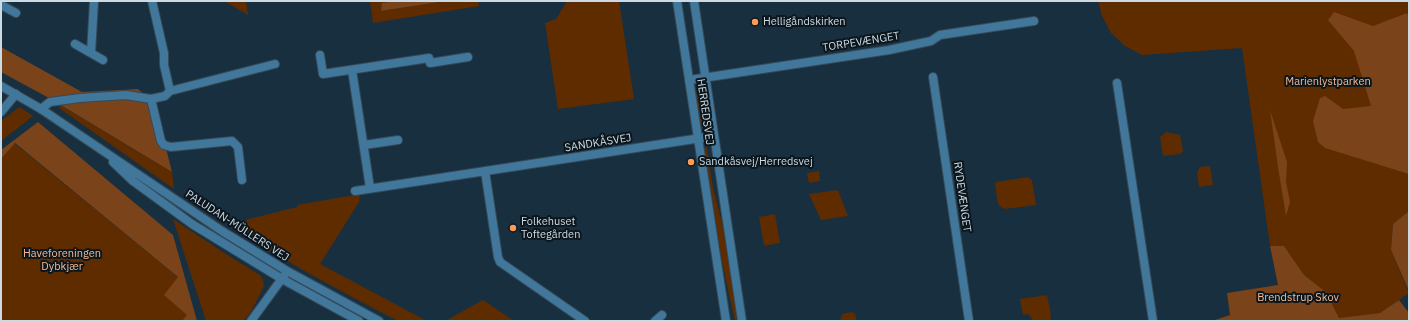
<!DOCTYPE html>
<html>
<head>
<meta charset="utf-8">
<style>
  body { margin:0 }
  #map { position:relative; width:1410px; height:322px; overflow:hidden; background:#182f3f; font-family:"IBM Plex Sans",sans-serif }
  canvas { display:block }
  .frame { position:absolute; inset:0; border:2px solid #ccdae4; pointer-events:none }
</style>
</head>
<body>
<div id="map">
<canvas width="1410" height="322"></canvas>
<div class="frame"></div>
</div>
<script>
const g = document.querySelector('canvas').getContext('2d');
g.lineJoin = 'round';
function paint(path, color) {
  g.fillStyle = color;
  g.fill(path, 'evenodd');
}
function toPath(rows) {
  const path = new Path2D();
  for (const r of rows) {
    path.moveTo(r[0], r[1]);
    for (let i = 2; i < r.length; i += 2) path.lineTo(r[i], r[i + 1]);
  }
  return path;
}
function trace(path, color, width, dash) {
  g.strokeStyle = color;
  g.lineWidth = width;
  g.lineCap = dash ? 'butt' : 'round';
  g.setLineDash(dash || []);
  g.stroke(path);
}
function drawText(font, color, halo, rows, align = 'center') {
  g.font = font + ' "IBM Plex Sans",sans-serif';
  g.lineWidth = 4;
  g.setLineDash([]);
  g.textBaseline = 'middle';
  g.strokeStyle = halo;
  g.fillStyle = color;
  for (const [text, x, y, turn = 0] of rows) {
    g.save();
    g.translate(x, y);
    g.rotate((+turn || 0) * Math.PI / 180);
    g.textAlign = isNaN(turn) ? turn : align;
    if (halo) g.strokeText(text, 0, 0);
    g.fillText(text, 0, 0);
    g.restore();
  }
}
const green = toPath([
  [224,1,246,1,248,15],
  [370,1,393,1,382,3,382,11,446,1,478,1,479,6,373,23],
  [567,1,619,1,634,99,558,109,545,23,556,19],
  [1098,1,1409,1,1409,211,1393,224,1391,250,1409,293,1380,313,1339,318,1326,292,1304,275,1284,246,1270,246,1242,48,1142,55,1125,46,1111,33,1102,16],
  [700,87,702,88,707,120,705,128,701,128,696,94,698,88],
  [60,105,172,172,174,189,59,108],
  [18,108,21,108,33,116,1,141,1,121],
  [1166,132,1180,135,1183,151,1180,154,1163,156,1160,137],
  [14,143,179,278,187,315,191,321,1,321,1,159],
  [705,147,707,148,713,188,722,223,739,321,735,321,722,262,704,149],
  [1210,166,1213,185,1199,187,1197,172,1200,167],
  [819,171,820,181,809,183,807,173],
  [1028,177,1032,180,1036,205,1004,209,998,204,995,185,996,182],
  [838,190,848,216,821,220,809,194],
  [360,194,359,202,320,264,427,321,398,321,369,306,308,273,241,233,238,225,249,219,297,207,297,205],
  [775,214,780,243,764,246,759,217],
  [173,219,232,258,260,275,263,280,264,286,251,312,243,321,206,321],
  [1047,295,1051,314,1050,321,1034,321,1028,314,1023,315,1020,299],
  [483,300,514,321,445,321],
  [852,312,855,314,857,321,840,321,842,314]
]);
const forest = toPath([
  [393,1,446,1,381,11,382,3],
  [1334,12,1373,26,1407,13,1409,19,1409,174,1325,148,1318,142,1313,121,1320,98,1325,96,1343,109,1371,106,1354,51,1328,20],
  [1,47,82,92,138,89,155,104,172,172,49,98,1,72],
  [1270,110,1287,162,1286,182,1290,202,1286,216,1278,167],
  [38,122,173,235,197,321,182,321,187,315,164,295,178,277,15,143,1,159,1,150],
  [1409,211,1409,291,1391,250,1393,224],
  [1270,246,1284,246,1304,275,1326,292,1339,318,1380,313,1399,300,1409,313,1409,320,1407,321,1212,321,1230,315,1227,293,1278,285]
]);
const minor = toPath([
  [152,1,164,53,164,65,170,91],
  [1,5,16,13],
  [75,44,103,60],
  [91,53,94,1],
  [320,55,323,74,429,58,430,63,468,57],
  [352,70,370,188],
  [933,77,969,321],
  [689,80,889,50,931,41,940,35,1034,21],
  [1117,83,1153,321],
  [151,99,161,141,164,145,171,147,232,141,238,147,242,180],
  [41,109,50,102,80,98,126,95,151,99,165,96,170,91,275,64],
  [1,112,16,94],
  [364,145,398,140],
  [485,171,498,257,500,262,585,321],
  [355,191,714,136],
  [251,321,286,273],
  [655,321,662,315]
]);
const tertiary = toPath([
  [677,1,726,321],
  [694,1,742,321],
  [1,86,41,109,222,231,287,271,379,321],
  [113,162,133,181,192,224,282,279,359,321]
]);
const markers = [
  [755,22,4,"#fd9c56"],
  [691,162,4,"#fd9c56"],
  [513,228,4,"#fd9c56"]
];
const poiNames = [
  ["Helligåndskirken",763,22],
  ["Sandkåsvej/Herredsvej",699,162],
  ["Folkehuset",521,222],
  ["Toftegården",521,235]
];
const streetNames = [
  ["TORPEVÆNGET",861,42,-9],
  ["HERREDSVEJ",705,112,82],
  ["SANDKÅSVEJ",598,143,-9],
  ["RYDEVÆNGET",962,197,82],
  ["PALUDAN-MÜLLERS VEJ",237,226,33]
];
const parkNames = [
  ["Marienlystparken",1328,82],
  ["Haveforeningen",62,254],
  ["Dybkjær",62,267],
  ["Brendstrup Skov",1298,298]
];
paint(green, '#5f2c00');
paint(forest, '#7a4319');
trace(minor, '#354a59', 10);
trace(tertiary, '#354a59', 10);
trace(minor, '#41779a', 8);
trace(tertiary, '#41779a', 8);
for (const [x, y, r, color] of markers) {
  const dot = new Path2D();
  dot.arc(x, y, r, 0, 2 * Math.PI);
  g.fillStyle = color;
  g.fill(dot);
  trace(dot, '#0c161d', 1.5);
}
drawText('11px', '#ccdae4', '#0c161d', poiNames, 'left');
drawText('11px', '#ccdae4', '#0c161d', streetNames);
drawText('11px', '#f6b992', '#0c161d', parkNames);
</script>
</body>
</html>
